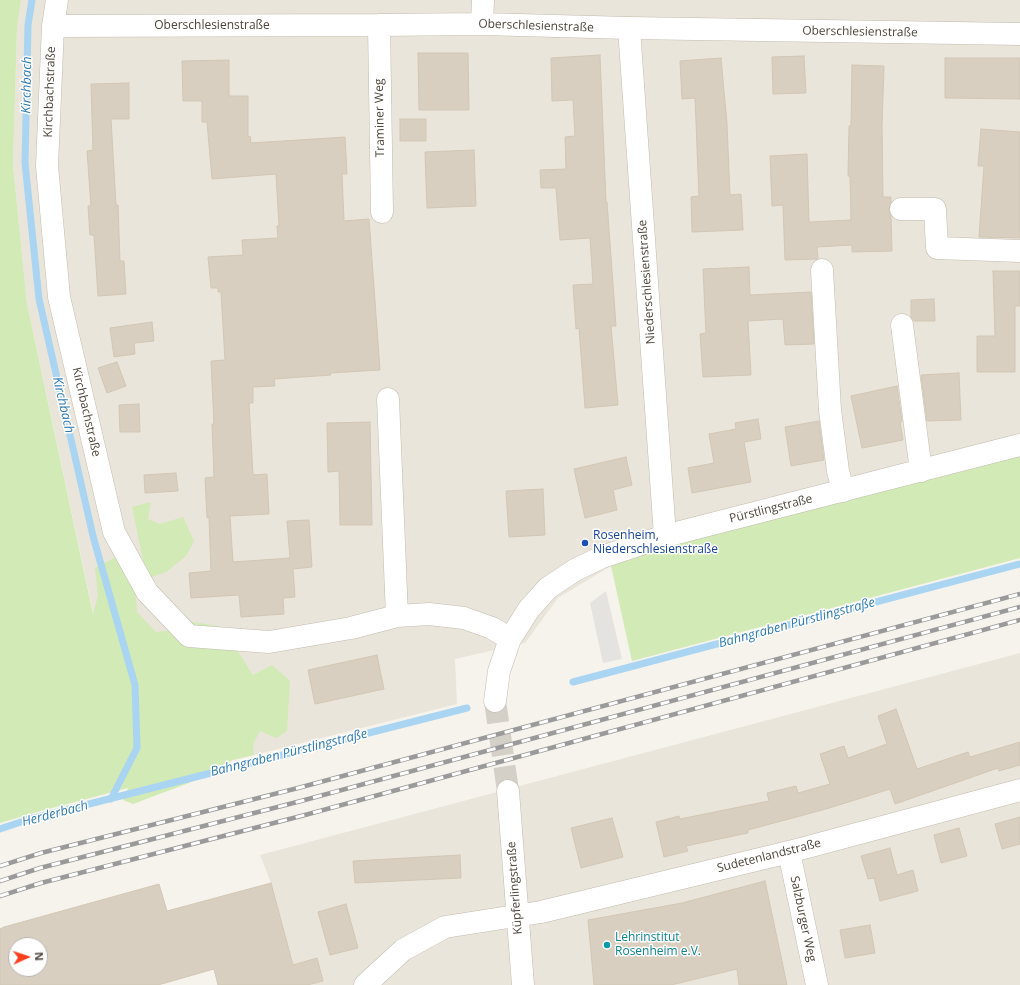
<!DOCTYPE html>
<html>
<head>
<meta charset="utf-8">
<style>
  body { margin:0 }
  #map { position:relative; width:1020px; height:985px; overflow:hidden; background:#f6f3ec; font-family:"Open Sans",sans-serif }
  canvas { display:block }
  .north { position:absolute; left:8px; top:937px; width:40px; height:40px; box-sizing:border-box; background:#fff; border:1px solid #b7b4b0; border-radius:50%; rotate:87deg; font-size:11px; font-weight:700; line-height:16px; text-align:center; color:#4b4439 }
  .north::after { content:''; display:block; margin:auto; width:14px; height:18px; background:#fc3f1d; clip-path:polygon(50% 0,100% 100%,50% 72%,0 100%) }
</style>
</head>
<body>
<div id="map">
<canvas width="1020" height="985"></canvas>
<div class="north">N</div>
</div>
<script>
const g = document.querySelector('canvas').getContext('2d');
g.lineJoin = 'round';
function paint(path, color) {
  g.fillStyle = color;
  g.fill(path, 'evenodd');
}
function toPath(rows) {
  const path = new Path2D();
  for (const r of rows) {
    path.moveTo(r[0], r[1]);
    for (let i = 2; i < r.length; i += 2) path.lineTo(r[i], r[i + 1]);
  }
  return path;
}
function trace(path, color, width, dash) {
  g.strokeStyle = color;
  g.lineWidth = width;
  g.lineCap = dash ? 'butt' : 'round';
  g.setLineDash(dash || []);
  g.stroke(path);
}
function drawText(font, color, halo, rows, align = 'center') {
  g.font = font + ' "Open Sans",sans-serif';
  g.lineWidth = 3;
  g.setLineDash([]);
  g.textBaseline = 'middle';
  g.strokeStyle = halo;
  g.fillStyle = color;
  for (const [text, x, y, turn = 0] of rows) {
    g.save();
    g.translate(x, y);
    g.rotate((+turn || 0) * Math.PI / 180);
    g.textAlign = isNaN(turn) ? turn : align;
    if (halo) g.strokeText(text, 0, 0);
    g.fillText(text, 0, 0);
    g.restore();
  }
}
const residential = toPath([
  [21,0,1020,0,1020,456,611,566,558,598,525,643,455,659,457,704,254,755,239,666,108,682,27,304,13,165,17,28],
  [1020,653,1020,985,298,985,271,883,260,855]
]);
const green = toPath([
  [0,0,21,0,17,28,13,165,27,304,93,614,98,596,95,568,114,558,128,563,144,565,132,507,151,502,148,519,160,524,183,517,194,541,186,556,166,572,135,583,137,612,156,632,173,630,193,622,218,626,234,645,253,675,272,665,290,681,287,731,276,738,260,731,253,744,254,755,233,760,189,783,133,804,123,800,128,788,37,812,0,823],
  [1020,456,1020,558,632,661,611,566,666,547]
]);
const parking = toPath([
  [606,591,622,659,603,663,590,603]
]);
const stream = toPath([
  [32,0,28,25,25,163,39,299,93,536,135,685,137,748,111,799],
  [573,682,1020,564],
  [0,829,30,819,467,708]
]);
const building = toPath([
  [418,53,468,53,469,110,419,110,418,53],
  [600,55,606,202,607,202,616,326,611,326,618,405,585,408,579,328,576,329,573,285,593,284,590,238,560,240,556,188,541,188,540,170,566,169,565,137,575,136,573,100,552,101,551,58,600,55],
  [804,56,806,93,773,94,772,57,804,56],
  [721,58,727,124,730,195,741,194,743,230,692,232,691,197,699,196,695,98,682,99,680,61,721,58],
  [945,58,1020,58,1020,99,945,98,945,58],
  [229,60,229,96,248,96,248,137,250,136,251,143,345,137,347,174,342,174,344,221,369,219,380,370,330,373,331,375,274,379,275,386,253,387,253,403,249,403,253,475,267,474,269,514,230,516,233,562,290,558,287,521,309,520,312,567,293,569,295,597,283,598,284,614,241,617,239,595,191,598,189,573,211,571,209,517,207,518,205,478,214,477,212,424,214,424,211,361,225,360,221,292,218,292,218,288,211,288,208,257,243,255,242,240,278,238,277,226,279,226,276,174,212,179,207,122,202,122,202,101,183,101,182,61,229,60],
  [852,65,884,66,882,126,883,197,891,197,891,202,889,209,891,217,892,251,852,252,852,245,817,247,818,259,785,260,783,205,772,206,770,156,807,154,809,222,851,220,850,176,848,176,849,126,851,126,852,65],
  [129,83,129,119,111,119,116,205,118,205,120,261,124,261,126,294,98,296,94,235,90,235,88,206,91,206,87,151,93,150,91,84,129,83],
  [400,119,426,119,426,141,400,141,400,119],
  [981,129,1020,132,1020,238,979,237,984,166,978,166,981,129],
  [474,150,476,206,427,208,425,152,474,150],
  [749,267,750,295,811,292,814,344,785,345,783,319,748,321,751,375,703,377,700,334,706,333,703,269,749,267],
  [993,271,1020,271,1020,306,1015,306,1015,372,977,372,977,336,995,336,993,271],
  [934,299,935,321,914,321,911,317,911,300,934,299],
  [152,322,154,341,134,343,135,354,114,357,110,328,152,322],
  [117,362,126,386,107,393,98,368,117,362],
  [959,373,961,420,927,421,921,375,959,373],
  [897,386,902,422,900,422,903,440,862,448,851,396,897,386],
  [139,404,140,432,120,432,119,405,139,404],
  [758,419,761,439,744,442,751,482,692,493,688,468,714,463,709,434,736,429,735,423,758,419],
  [819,421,824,460,791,466,785,427,819,421],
  [370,422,372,525,340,525,339,471,328,472,327,423,370,422],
  [626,457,632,485,613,490,617,510,585,518,574,469,626,457],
  [176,473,178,491,145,493,144,475,176,473],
  [543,489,545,535,509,537,506,491,543,489],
  [377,655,384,689,315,704,308,670,377,655],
  [896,709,917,769,968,752,970,757,1020,742,1020,765,999,771,998,768,895,804,890,789,826,809,748,830,748,833,686,846,688,851,664,857,656,822,679,816,680,819,769,801,767,793,796,786,798,793,830,784,820,754,844,746,848,758,887,744,878,716,896,709],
  [1020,817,1020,844,1002,849,995,824,1020,817],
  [612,818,623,857,581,868,571,828,612,818],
  [959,828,967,856,941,863,934,835,959,828],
  [890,848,897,875,913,870,918,891,880,901,874,878,868,879,861,856,890,848],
  [460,855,461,878,355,883,353,861,460,855],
  [765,881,787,985,739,985,737,969,671,985,594,985,588,920,682,903,765,881],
  [271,883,293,965,317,958,323,981,307,985,218,985,214,969,158,985,0,985,0,929,4,927,159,884,167,911,271,883],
  [16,945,40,945,40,969,16,969,16,945],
  [346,904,358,948,330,955,318,912,346,904],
  [870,925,875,953,845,958,840,930,870,925]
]);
const minorTunnel = toPath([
  [495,701,508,791]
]);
const minor = toPath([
  [57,0,53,26,47,166,59,297,114,532,147,592,189,636,269,642,351,628,397,616,429,614,464,618,492,628,510,639],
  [482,24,483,0],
  [379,25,382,212],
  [53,26,379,25,482,24,629,28,1020,34],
  [629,28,665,536],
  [901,209,935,209,937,248,1020,251],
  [822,270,830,410,838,471,843,491],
  [902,325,921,471],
  [388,399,397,616],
  [495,701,499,671,510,639,529,609,548,588,575,570,602,557,665,536,1020,445],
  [508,791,523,985],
  [789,852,817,985],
  [365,985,403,950,445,927,541,912,789,852,1020,790]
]);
const rail = toPath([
  [0,866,41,853,298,788,1020,594],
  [0,881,40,868,301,801,1020,607],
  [0,896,41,883,305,815,1020,620]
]);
const markers = [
  [585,543,4,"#1a4fb4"],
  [607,945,4,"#0f9aa8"]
];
const streetNames = [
  ["Oberschlesienstraße",212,26],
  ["Oberschlesienstraße",536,26,2],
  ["Oberschlesienstraße",860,32,1],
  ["Kirchbachstraße",50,92,-88],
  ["Traminer Weg",380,118,-91],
  ["Niederschlesienstraße",647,282,-94],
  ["Kirchbachstraße",86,412,77],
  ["Pürstlingstraße",771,509,-14],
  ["Sudetenlandstraße",769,856,-14],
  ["Küpferlingstraße",515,888,-94],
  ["Salzburger Weg",803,919,78]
];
const transitNames = [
  ["Rosenheim,",593,536],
  ["Niederschlesienstraße",593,550]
];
const cultureNames = [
  ["Lehrinstitut",615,938],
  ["Rosenheim e.V.",615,952]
];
const waterNames = [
  ["Kirchbach",27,85,-89],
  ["Kirchbach",63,405,77],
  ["Bahngraben Pürstlingstraße",797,623,-15],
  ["Bahngraben Pürstlingstraße",289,753,-14],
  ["Herderbach",55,814,-15]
];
paint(residential, '#eae5da');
paint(green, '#d2eab5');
paint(parking, '#e5e3e0');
trace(stream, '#a9d4f2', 7);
paint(building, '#d8cfc1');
trace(building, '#d3c7b4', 1);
trace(minorTunnel, '#d4d0c8', 22, [22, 11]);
trace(minor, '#c2bbae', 23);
trace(minor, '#fff', 22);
trace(rail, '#9a9a9a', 4.5);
trace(rail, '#fff', 3, [9]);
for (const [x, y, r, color] of markers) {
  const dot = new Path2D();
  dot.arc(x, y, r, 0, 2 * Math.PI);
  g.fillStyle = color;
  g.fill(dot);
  trace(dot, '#fff', 1.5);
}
drawText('12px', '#4b4439', '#fff', streetNames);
drawText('12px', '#164399', '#fff', transitNames, 'left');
drawText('12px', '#0d838f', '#fff', cultureNames, 'left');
drawText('italic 13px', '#2e7ab2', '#fff', waterNames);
</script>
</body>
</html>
